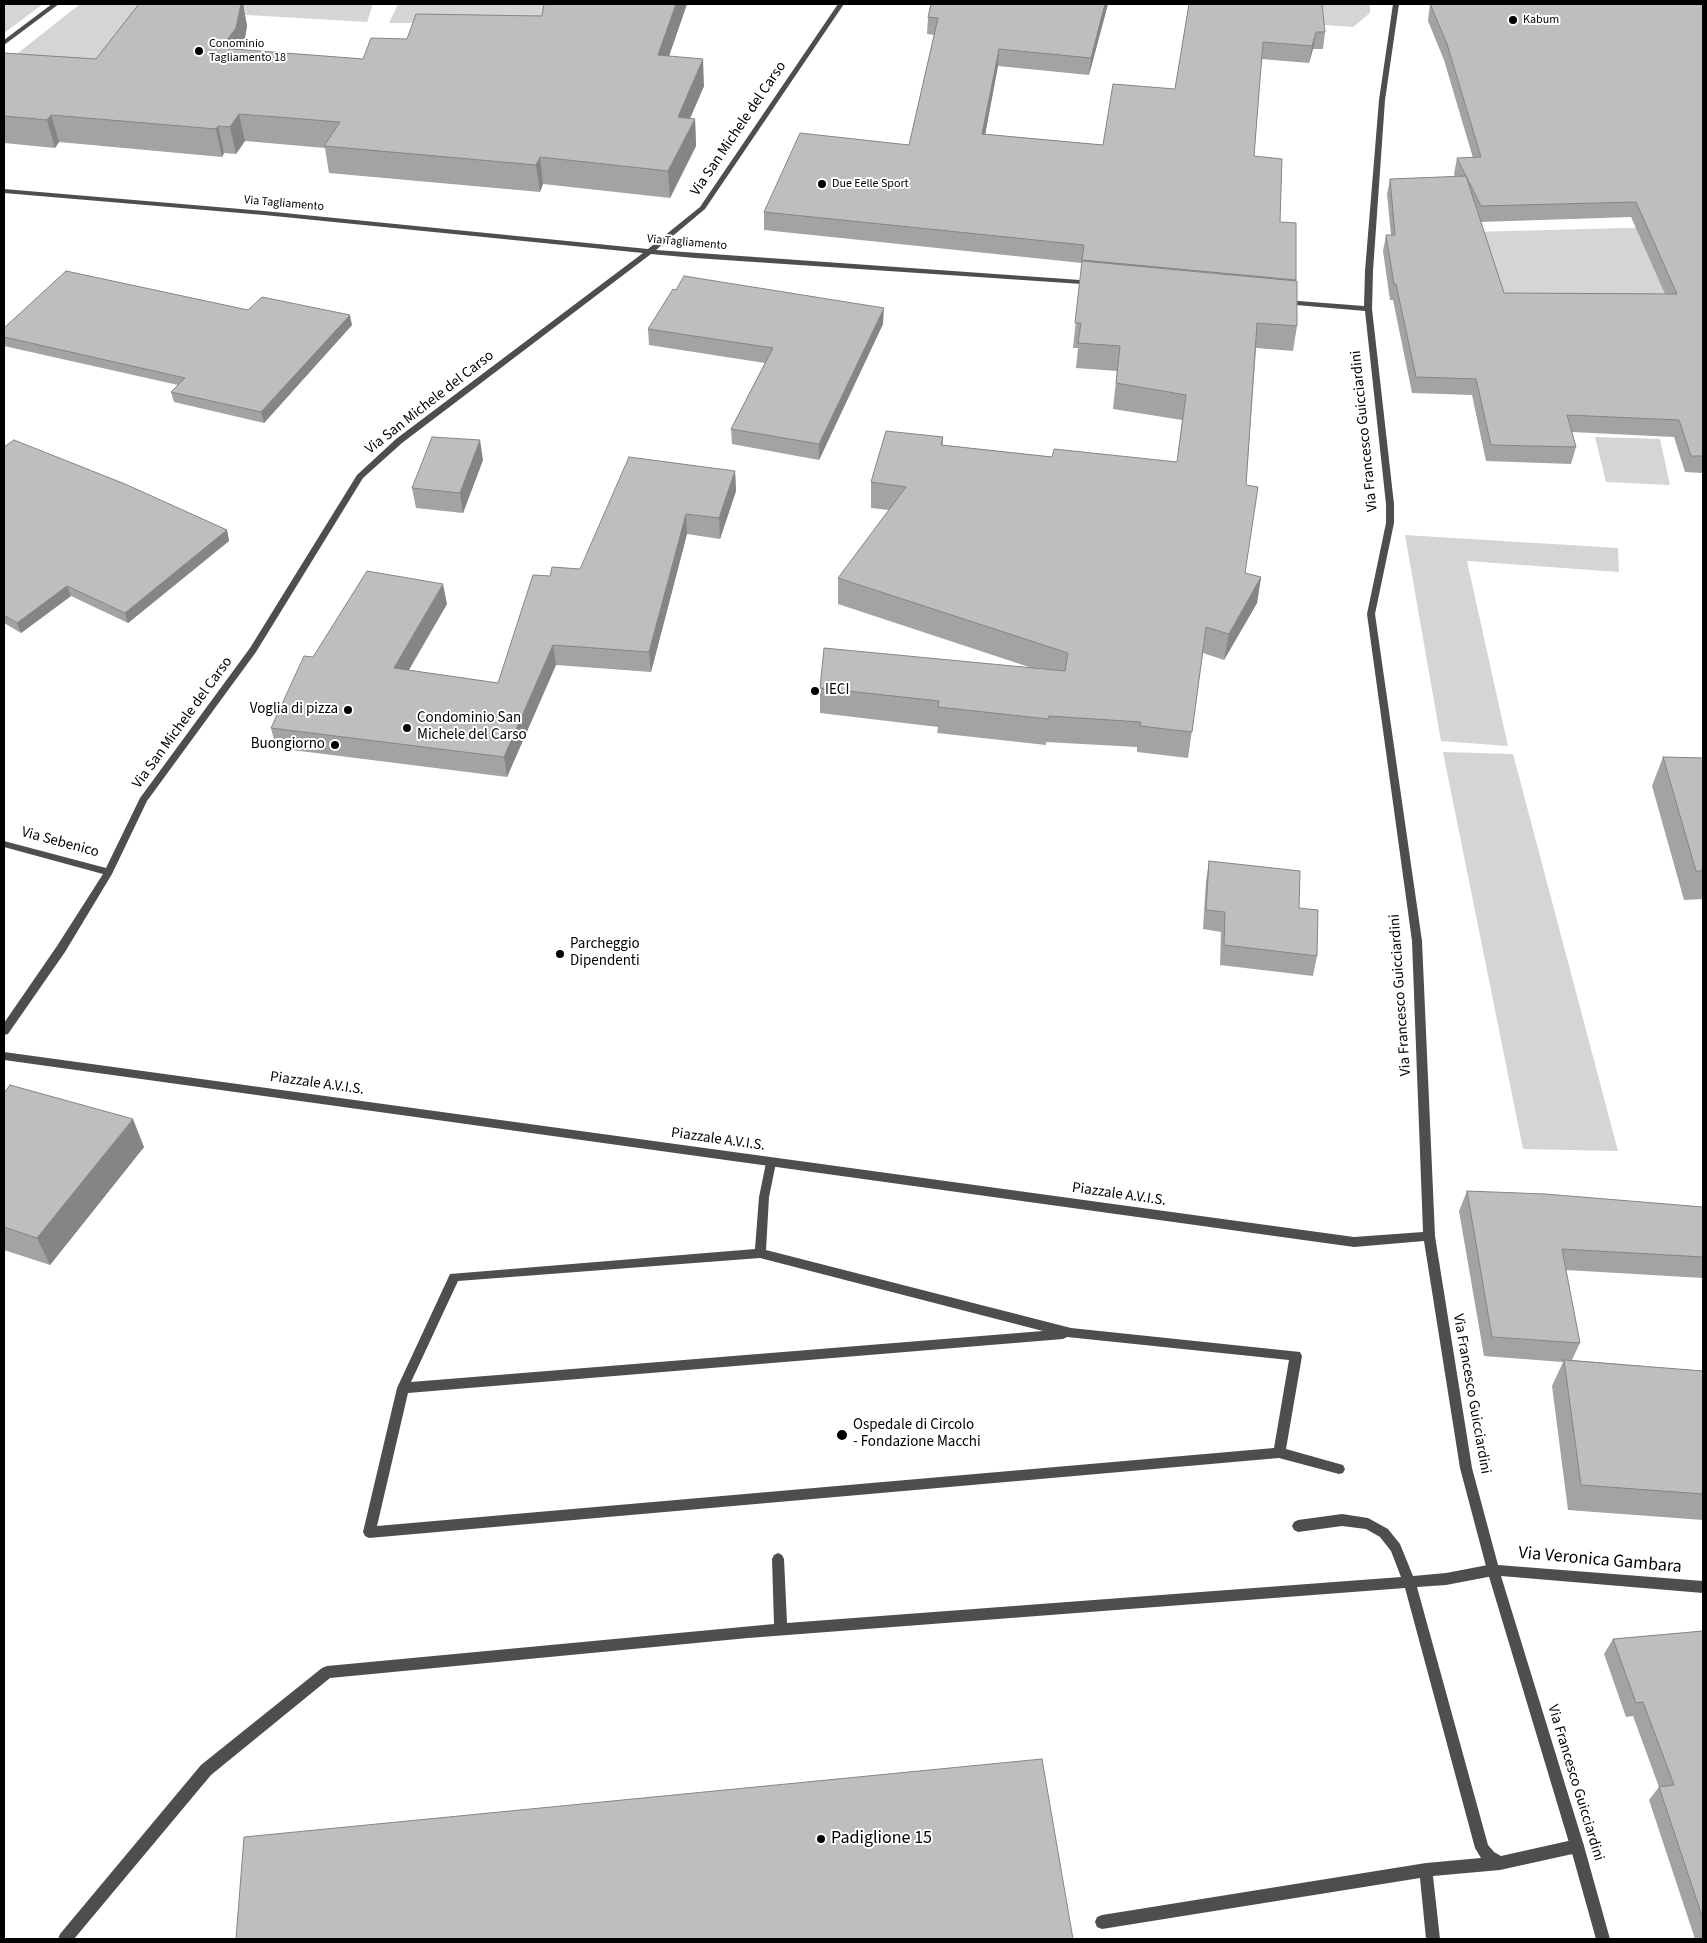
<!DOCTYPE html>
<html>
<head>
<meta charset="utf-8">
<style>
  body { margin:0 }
  #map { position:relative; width:1707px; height:1943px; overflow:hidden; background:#fff; font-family:"Source Sans 3",sans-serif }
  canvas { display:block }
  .frame { position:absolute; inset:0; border:5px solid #000; pointer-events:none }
</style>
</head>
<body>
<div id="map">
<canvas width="1707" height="1943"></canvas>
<div class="frame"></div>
</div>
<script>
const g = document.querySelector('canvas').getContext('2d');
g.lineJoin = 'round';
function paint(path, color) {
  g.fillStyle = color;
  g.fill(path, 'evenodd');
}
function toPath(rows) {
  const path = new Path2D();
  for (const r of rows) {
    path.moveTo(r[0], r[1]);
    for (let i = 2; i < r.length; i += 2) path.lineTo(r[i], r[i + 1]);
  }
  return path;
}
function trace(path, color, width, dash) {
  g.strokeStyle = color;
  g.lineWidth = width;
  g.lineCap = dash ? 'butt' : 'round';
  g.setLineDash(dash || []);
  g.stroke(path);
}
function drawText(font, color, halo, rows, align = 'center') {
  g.font = font + ' "Source Sans 3",sans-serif';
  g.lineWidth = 4;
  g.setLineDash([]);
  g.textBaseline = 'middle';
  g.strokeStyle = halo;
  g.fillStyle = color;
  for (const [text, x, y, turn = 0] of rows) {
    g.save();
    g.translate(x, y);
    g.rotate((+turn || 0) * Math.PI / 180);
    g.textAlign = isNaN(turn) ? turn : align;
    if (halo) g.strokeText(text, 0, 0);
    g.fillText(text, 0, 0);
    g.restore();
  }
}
const green = toPath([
  [4,4,43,4,4,33],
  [80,4,373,4,367,22,145,9,91,87,4,64],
  [398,4,553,4,544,43,419,23,389,23],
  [1217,4,1370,4,1370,13,1353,27,1217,17],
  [1703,226,1664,291,1669,306,1428,301,1471,232],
  [1595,437,1660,439,1670,485,1606,482],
  [1405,535,1618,548,1619,572,1467,561,1508,746,1441,741],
  [1443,752,1513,754,1618,1151,1523,1149]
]);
const service = toPath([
  [771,1159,775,1160,776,1163,769,1197,766,1250,1071,1328,1300,1352,1302,1356,1286,1449,1343,1465,1345,1469,1343,1473,1339,1474,1279,1458,369,1538,365,1536,363,1532,397,1388,450,1274,755,1249,759,1197,766,1163,767,1160,771,1159],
  [760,1258,1043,1331,411,1382,458,1281,760,1258],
  [1067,1337,1289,1360,1274,1448,377,1526,408,1393,1063,1339,1067,1337],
  [1342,1514,1368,1518,1388,1529,1400,1544,1413,1576,1446,1573,1493,1564,1497,1566,1499,1570,1497,1574,1493,1576,1446,1585,1417,1587,1488,1845,1494,1852,1501,1856,1577,1839,1582,1841,1584,1846,1582,1851,1577,1853,1500,1870,1433,1876,1440,1939,1426,1939,1420,1878,1102,1929,1097,1927,1095,1922,1097,1917,1102,1915,1426,1863,1481,1858,1475,1848,1405,1588,748,1638,330,1678,211,1775,74,1939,58,1939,60,1934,201,1765,322,1668,327,1666,774,1624,772,1559,774,1555,778,1553,782,1555,784,1559,787,1623,1401,1577,1391,1551,1380,1537,1366,1529,1342,1526,1298,1532,1294,1530,1292,1526,1294,1522,1298,1520,1342,1514]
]);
const minor = toPath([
  [52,4,59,4,4,45,4,40,52,4],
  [838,4,844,4,705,209,656,250,1094,281,1098,283,1097,285,695,258,651,254,402,443,363,478,256,652,147,801,112,874,65,952,8,1034,4,1035,4,1023,57,946,103,874,4,847,4,841,106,868,140,798,250,648,357,475,396,439,643,253,264,215,4,193,4,189,264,211,648,249,700,207,838,4],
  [1393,4,1399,4,1385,100,1373,271,1372,309,1394,504,1394,523,1375,614,1422,941,1435,1236,1472,1468,1498,1565,1703,1581,1703,1593,1501,1576,1584,1846,1610,1939,1596,1939,1570,1846,1487,1570,1460,1468,1424,1241,1354,1247,4,1060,4,1052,1354,1237,1423,1232,1412,941,1367,614,1386,523,1386,504,1365,311,1285,304,1281,302,1285,300,1364,306,1365,271,1379,100,1393,4]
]);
const wall = toPath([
  [139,4,243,4,247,26,243,50,363,59,407,39,542,16,687,4,669,56,704,86,690,118,695,119,696,146,670,198,543,184,540,192,329,173,325,148,245,141,236,154,224,153,222,157,59,142,55,148,4,143,4,53,96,59],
  [931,4,1108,4,1089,75,998,66,985,134,1103,145,1175,89,1189,4,1325,32,1323,49,1313,49,1309,63,1261,59,1254,156,1280,222,1296,223,1296,281,1297,326,1293,351,1256,348,1246,485,1245,573,1261,577,1257,603,1224,660,1203,653,1188,758,1137,752,1137,747,1046,742,1046,745,937,733,938,727,820,713,820,688,1032,668,838,604,838,578,889,510,871,508,871,482,943,437,943,445,1052,457,1177,462,1182,420,1113,409,1117,371,1076,368,1078,348,1073,348,1082,263,764,230,764,212,909,145,934,35,927,34,928,17],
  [1430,4,1703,4,1703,473,1685,472,1674,437,1572,432,1576,447,1571,464,1486,461,1472,395,1412,393,1393,300,1390,300,1383,251,1386,235,1391,235,1387,194,1390,179,1455,177,1454,174,1457,158,1473,158,1444,60,1428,21],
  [1631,217,1665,294,1504,293,1481,222],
  [248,310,352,325,264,423,174,402,171,392,178,385,4,346,4,328],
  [883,324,819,460,732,444,731,429,765,363,649,345,648,329],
  [4,447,227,530,229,541,128,623,71,596,21,633,4,623],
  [483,460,463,513,416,508,412,488],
  [735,471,736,491,720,539,687,534,651,672,556,665,507,777,276,748,271,728,313,657,447,604,408,670,498,683,550,576,580,569],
  [1663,757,1703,758,1703,899,1684,900,1652,786],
  [1209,861,1317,956,1313,976,1220,965,1221,932,1203,929,1206,881],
  [4,1093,144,1147,50,1265,4,1250],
  [1467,1191,1703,1207,1703,1278,1566,1270,1580,1343,1572,1360,1703,1371,1703,1520,1568,1510,1552,1386,1563,1362,1484,1356,1459,1211],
  [1703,1631,1703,1939,1695,1939,1649,1800,1659,1787,1633,1716,1626,1717,1604,1654,1613,1639]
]);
const shadedWall = toPath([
  [241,4,243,4,247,26,242,54,221,48],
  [676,4,687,4,660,82,658,55],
  [1105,4,1108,4,1089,75,1091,58],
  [1316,32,1313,49,1309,63,1312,46],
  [999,49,998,66,982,151,982,134],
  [703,59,704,86,679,144,678,117],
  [239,114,245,141,236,154,230,127],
  [51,115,59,142,55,148,47,120],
  [695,119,696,146,670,198,668,171],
  [218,126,224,153,222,157,216,129],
  [540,157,543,184,540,192,536,165],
  [884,308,883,324,819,460,819,444],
  [350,315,352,325,264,423,261,412],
  [480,440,483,460,463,513,460,493],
  [735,471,736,491,720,539,719,518],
  [686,514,687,534,651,672,649,652],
  [227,530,229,541,128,623,125,613],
  [1261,577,1257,603,1224,660,1229,634],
  [443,584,447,604,398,689,394,668],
  [67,586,71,596,21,633,17,623],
  [553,645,556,665,507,777,504,757],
  [133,1119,144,1147,50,1265,37,1238]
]);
const building = toPath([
  [139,4,241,4,236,28,221,48,363,59,371,38,407,39,416,14,542,16,544,4,676,4,658,55,703,59,678,117,695,119,668,171,540,157,536,165,324,146,340,122,239,114,230,127,218,126,216,129,51,115,47,120,4,116,4,53,96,59,139,4],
  [931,4,1105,4,1091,58,999,49,982,134,1103,145,1113,84,1175,89,1189,4,1322,4,1325,32,1316,32,1312,46,1263,42,1254,156,1282,159,1280,222,1296,223,1296,280,1082,260,1084,245,764,212,800,133,909,145,938,18,928,17,931,4],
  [1431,4,1703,4,1703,456,1691,456,1679,420,1567,415,1576,447,1491,445,1476,379,1416,377,1396,284,1394,284,1386,235,1395,235,1390,179,1466,176,1504,293,1677,294,1636,202,1481,206,1457,158,1481,157,1447,44,1431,6,1431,4],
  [1082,261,1297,281,1297,326,1257,323,1246,485,1258,487,1245,573,1261,577,1229,634,1206,627,1192,732,1140,726,1141,722,1049,716,1048,719,938,707,939,701,820,688,824,648,1065,671,1068,653,838,578,906,487,871,482,886,431,943,437,941,445,1052,457,1054,449,1177,462,1186,395,1116,383,1120,346,1078,343,1081,323,1075,323,1082,261],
  [66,271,248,310,262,297,350,315,261,412,171,392,185,378,4,337,4,328,66,271],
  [684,276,884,308,819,444,731,429,773,348,648,329,673,289,676,290,684,276],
  [432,437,480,440,460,493,412,488,432,437],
  [14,440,125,484,227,530,125,613,67,586,17,623,4,615,4,447,14,440],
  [629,457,735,471,719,518,686,514,649,652,553,645,504,757,271,728,304,656,313,657,367,571,443,584,394,668,498,683,533,575,550,576,552,567,580,569,629,457],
  [1663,757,1703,758,1703,871,1696,871,1663,757],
  [1209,861,1300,871,1299,908,1318,910,1317,956,1224,945,1225,912,1206,910,1209,861],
  [10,1085,133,1119,37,1238,4,1227,4,1093,10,1085],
  [1467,1191,1545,1194,1703,1207,1703,1257,1562,1249,1580,1343,1492,1337,1467,1191],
  [1564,1360,1703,1371,1703,1494,1581,1485,1564,1360],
  [1703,1631,1703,1919,1659,1787,1674,1785,1643,1702,1636,1703,1613,1639,1703,1631],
  [1042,1759,1073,1939,236,1939,244,1837,1042,1759]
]);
const markers = [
  [1513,20,5,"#000"],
  [199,51,5,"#000"],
  [822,184,5,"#000"],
  [815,691,5,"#000"],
  [348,710,5,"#000"],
  [407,728,5,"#000"],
  [335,745,5,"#000"],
  [560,954,5,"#000"],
  [842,1435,6,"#000"],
  [821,1839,5,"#000"]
];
const farPoinames = [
  ["Kabum",1523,20],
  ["Conominio",209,44],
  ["Tagliamento 18",209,58],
  ["Due Eelle Sport",832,184]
];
const farStreetnames = [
  ["Via Tagliamento",284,204,5],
  ["Via Tagliamento",687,243,5]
];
const streetNames = [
  ["Via San Michele del Carso",739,129,-56],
  ["Via San Michele del Carso",430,403,-38],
  ["Via Francesco Guicciardini",1365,431,-96],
  ["Via San Michele del Carso",183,723,-54],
  ["Via Sebenico",60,843,15],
  ["Via Francesco Guicciardini",1401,995,-94],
  ["Piazzale A.V.I.S.",317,1084,8],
  ["Piazzale A.V.I.S.",718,1140,8],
  ["Piazzale A.V.I.S.",1119,1195,8],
  ["Via Francesco Guicciardini",1471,1394,80],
  ["Via Francesco Guicciardini",1575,1783,73]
];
const poiNames = [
  ["IECI",825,691],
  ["Voglia di pizza",338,710,"right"],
  ["Condominio San",417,719],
  ["Michele del Carso",417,736],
  ["Buongiorno",325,745,"right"],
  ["Parcheggio",570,945],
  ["Dipendenti",570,962],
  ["Ospedale di Circolo",853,1426],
  ["- Fondazione Macchi",853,1443]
];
const nearStreetnames = [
  ["Via Veronica Gambara",1600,1561,5]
];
const nearPoinames = [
  ["Padiglione 15",831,1839]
];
paint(green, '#d5d5d5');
paint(service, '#4e4e4e');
paint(minor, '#4e4e4e');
paint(wall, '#a3a3a3');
paint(shadedWall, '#858585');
paint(building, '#bebebe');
trace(building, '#858585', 1);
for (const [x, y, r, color] of markers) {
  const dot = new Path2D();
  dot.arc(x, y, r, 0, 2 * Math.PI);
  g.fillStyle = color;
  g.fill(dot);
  trace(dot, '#fff', 2);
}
drawText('12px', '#000', '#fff', farPoinames, 'left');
drawText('12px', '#000', '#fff', farStreetnames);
drawText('15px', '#000', '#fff', streetNames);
drawText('15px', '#000', '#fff', poiNames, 'left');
drawText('18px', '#000', '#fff', nearStreetnames);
drawText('18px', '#000', '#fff', nearPoinames, 'left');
</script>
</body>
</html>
